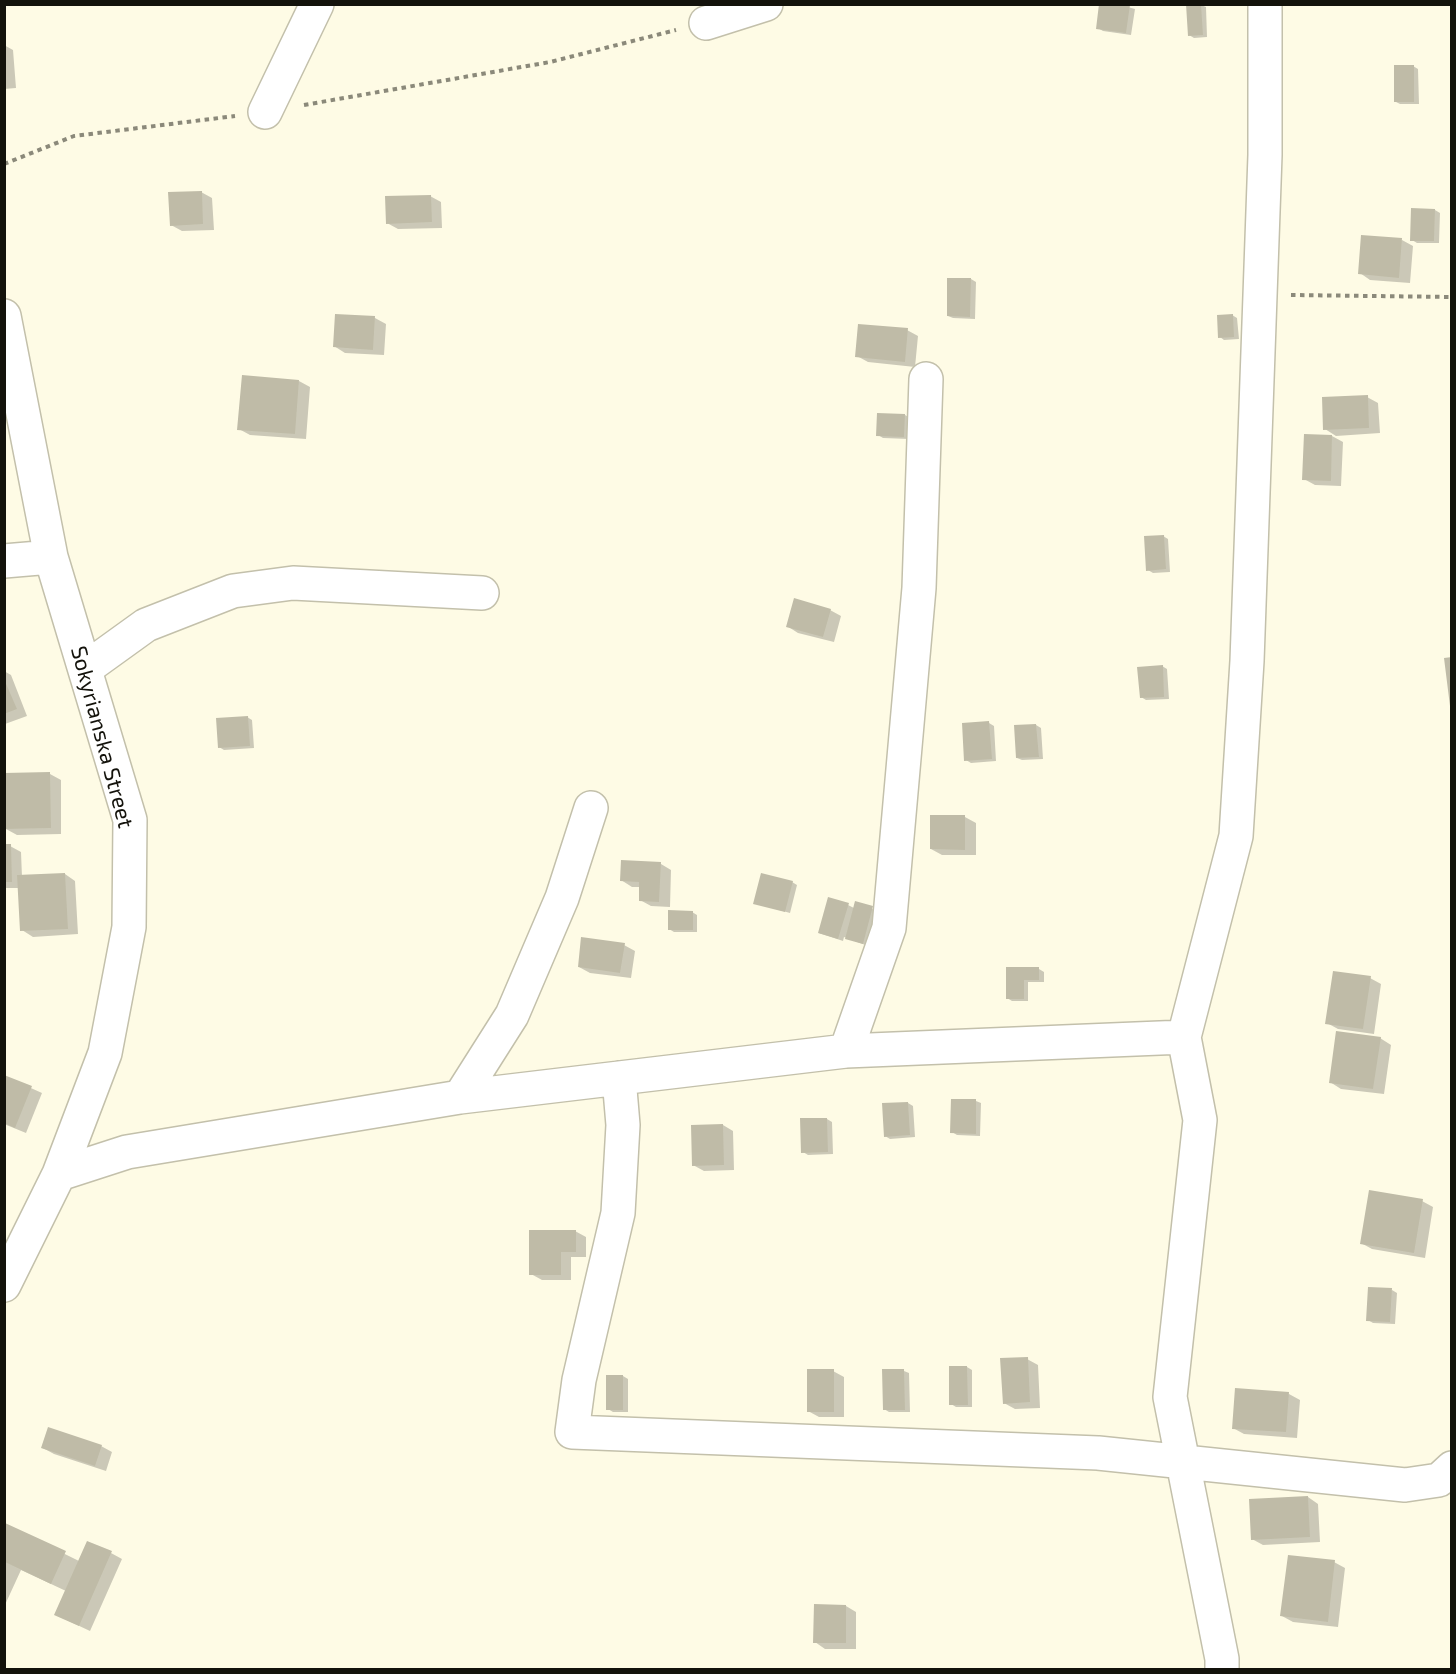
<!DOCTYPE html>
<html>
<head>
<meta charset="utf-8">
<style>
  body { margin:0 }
  #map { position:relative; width:1456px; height:1674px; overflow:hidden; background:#fefbe5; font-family:"Exo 2",sans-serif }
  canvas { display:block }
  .frame { position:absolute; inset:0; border:6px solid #13120b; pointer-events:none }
</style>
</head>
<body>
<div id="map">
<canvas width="1456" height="1674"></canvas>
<div class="frame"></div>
</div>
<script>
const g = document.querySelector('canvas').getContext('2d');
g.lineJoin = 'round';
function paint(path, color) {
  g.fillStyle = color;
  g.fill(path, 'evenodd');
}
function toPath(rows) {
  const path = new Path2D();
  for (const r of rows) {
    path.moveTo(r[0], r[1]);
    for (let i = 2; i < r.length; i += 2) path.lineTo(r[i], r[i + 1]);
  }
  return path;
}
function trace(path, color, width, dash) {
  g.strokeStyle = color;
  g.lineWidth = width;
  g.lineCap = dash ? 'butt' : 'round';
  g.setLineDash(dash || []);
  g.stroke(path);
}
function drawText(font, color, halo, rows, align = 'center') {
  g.font = font + ' "Exo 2",sans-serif';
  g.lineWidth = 6;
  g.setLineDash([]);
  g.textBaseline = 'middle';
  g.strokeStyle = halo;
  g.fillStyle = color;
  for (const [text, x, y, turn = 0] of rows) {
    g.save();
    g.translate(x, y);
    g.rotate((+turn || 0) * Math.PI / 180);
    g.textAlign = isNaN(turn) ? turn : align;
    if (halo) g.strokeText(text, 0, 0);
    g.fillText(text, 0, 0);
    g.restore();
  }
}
const shadow = toPath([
  [1101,4,1117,4,1135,9,1131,35,1103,31,1098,28],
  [1201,5,1206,7,1207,37,1194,38,1189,35],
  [4,45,13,50,16,88,4,89],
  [1413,66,1418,69,1419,104,1400,104,1396,102],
  [201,192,212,198,214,230,182,231,171,225],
  [430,196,441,202,442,228,398,229,387,223],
  [1435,210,1440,213,1439,243,1417,243,1412,240],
  [1402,240,1413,246,1410,283,1370,280,1360,273],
  [971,279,976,282,975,319,953,318,948,316],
  [336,315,375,318,386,324,384,355,345,353,334,346],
  [1232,315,1237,318,1239,339,1224,340,1220,337],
  [907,330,918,336,915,367,868,362,857,356],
  [299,381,310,387,306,439,250,435,239,429],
  [1367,397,1378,403,1380,433,1336,436,1325,429],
  [905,415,910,418,909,439,883,438,878,435],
  [1332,436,1343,442,1341,486,1315,485,1304,479],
  [1163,536,1168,539,1170,572,1153,573,1148,570],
  [830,610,841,616,834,642,798,633,787,626],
  [1162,666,1167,669,1169,699,1146,700,1141,697],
  [4,671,11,675,27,716,5,724],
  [247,717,252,720,254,748,224,750,219,747],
  [989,723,994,726,996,761,971,763,966,760],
  [1036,725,1041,728,1043,759,1022,760,1017,758],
  [50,774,61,780,61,834,17,835,6,829],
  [965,817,976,823,976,855,942,855,931,849],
  [4,846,10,846,21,852,22,877,65,874,75,881,78,934,33,937,22,930,20,888,4,888],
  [661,864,671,870,670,907,651,906,640,900,641,887,632,887,621,880],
  [792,882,797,885,790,913,754,903],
  [856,903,878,911,868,946,844,937,843,941,819,933,848,905,854,908],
  [692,912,697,915,697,932,674,932,669,929],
  [624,945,635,951,631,978,590,973,579,967],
  [1008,968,1039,969,1044,972,1044,982,1028,982,1028,1001,1012,1001,1007,998],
  [1370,978,1381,984,1374,1034,1338,1029,1327,1023],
  [1380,1038,1391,1045,1384,1094,1341,1089,1330,1082],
  [4,1076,42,1093,26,1133,4,1124],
  [976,1101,981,1103,980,1136,957,1135,952,1132],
  [908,1103,913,1106,915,1137,890,1139,885,1136,884,1104],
  [827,1119,832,1122,833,1154,808,1155,803,1152],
  [723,1125,733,1131,734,1170,704,1171,693,1165],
  [1422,1201,1433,1207,1425,1258,1372,1249,1361,1243],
  [575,1231,586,1237,586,1257,571,1257,571,1280,542,1280,531,1274],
  [1392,1290,1397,1293,1395,1324,1373,1323,1368,1320],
  [1027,1359,1038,1365,1040,1408,1015,1409,1004,1403],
  [967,1367,972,1370,972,1407,956,1407,951,1404],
  [833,1371,844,1377,844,1417,819,1417,808,1411],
  [884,1371,904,1371,909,1373,910,1412,889,1412,884,1409],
  [623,1376,628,1379,628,1412,613,1412,608,1409],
  [1289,1394,1300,1400,1297,1438,1244,1434,1233,1428],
  [101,1446,112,1452,106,1471,54,1454,43,1448],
  [1308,1497,1318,1504,1320,1542,1263,1545,1252,1539],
  [4,1524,79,1561,111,1553,122,1559,90,1631,56,1615,66,1591,21,1570,4,1607],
  [1334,1562,1345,1568,1338,1627,1293,1622,1282,1616],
  [846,1606,856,1612,856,1649,825,1649,815,1642]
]);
const building = toPath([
  [1099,4,1130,5,1126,33,1096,29],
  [1186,4,1201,4,1203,35,1188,36],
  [1394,65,1414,65,1414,102,1394,102],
  [202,191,203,224,170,226,168,192],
  [431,195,432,222,386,224,385,196],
  [1411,208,1435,209,1434,241,1410,241],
  [1361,235,1402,238,1399,278,1358,274],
  [947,278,971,278,970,317,947,316],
  [335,314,375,316,373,350,333,347],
  [1233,314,1234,337,1218,338,1217,315],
  [858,324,908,328,905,362,855,357],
  [242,375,299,380,295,434,237,430],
  [1368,395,1369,428,1323,430,1322,397],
  [877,413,905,414,904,437,876,436],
  [1304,434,1332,435,1331,481,1302,480],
  [1164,535,1166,569,1146,571,1144,536],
  [794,598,831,609,823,637,786,627],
  [1452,657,1452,706,1450,706,1444,658],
  [1163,665,1164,697,1140,698,1137,667],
  [4,679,17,709,4,714],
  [248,716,250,746,218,748,216,718],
  [989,721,992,759,964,761,962,723],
  [1036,724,1039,757,1016,758,1014,725],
  [50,772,51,828,4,829,4,773],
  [930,815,965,815,965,850,930,849],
  [4,844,11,844,12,882,4,882],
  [621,860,661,862,659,902,639,901,639,882,620,881],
  [65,873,68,929,20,931,17,875],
  [761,873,793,881,785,912,753,904],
  [828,897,849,903,838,939,818,933],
  [855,901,873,906,863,944,845,939],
  [668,910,693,911,693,930,668,930],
  [581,937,625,943,620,973,578,967],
  [1006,967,1039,967,1039,980,1024,980,1024,999,1006,999],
  [1333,971,1371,976,1363,1029,1325,1024],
  [1336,1031,1381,1037,1373,1089,1329,1083],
  [4,1075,32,1086,15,1128,4,1123],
  [951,1099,976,1099,976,1134,950,1133],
  [908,1102,910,1135,884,1137,882,1103],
  [800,1118,827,1118,828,1152,801,1153],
  [723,1124,724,1165,692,1166,691,1125],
  [1369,1190,1423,1199,1414,1253,1360,1244],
  [529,1230,576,1230,576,1252,561,1252,561,1275,529,1275],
  [1368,1287,1392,1288,1390,1322,1366,1321],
  [1028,1357,1030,1402,1003,1404,1000,1358],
  [949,1366,967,1366,968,1405,949,1405],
  [807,1369,834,1369,834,1412,807,1412],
  [882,1369,904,1369,905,1410,883,1410],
  [606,1375,623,1375,623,1410,606,1410],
  [1235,1388,1289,1392,1286,1432,1232,1429],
  [48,1427,102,1445,95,1466,41,1448],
  [1308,1496,1310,1537,1251,1540,1249,1499],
  [5,1523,66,1551,51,1584,5,1562],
  [87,1541,112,1551,79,1626,54,1615],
  [1288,1555,1335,1560,1328,1622,1280,1616],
  [814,1604,846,1605,846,1643,813,1643]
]);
const path = toPath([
  [304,105,550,62,676,30],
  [4,164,74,136,235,116],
  [1291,295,1452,297]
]);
const minor = toPath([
  [706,23,766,4],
  [265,112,317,4],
  [4,316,51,557,130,820,129,927,105,1053,59,1174,4,1285],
  [4,561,51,557],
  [85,669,146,625,233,591,293,583,482,593],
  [846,1051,889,928,919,588,926,379],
  [619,1078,623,1125,618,1213,579,1380,572,1432,1098,1453,1405,1485,1439,1480,1452,1468],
  [460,1097,512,1015,562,898,591,808],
  [59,1174,127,1152,460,1097,846,1051,1184,1037],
  [1222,1670,1222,1659,1170,1397,1200,1120,1184,1037,1236,836,1247,661,1265,155,1265,4]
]);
const streetNames = [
  ["Sokyrianska Street",102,737,75]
];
paint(shadow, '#0003');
paint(building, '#bfbba7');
trace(minor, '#c3c0ab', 36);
trace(path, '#8b897a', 4, [4.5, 4.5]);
trace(minor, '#fff', 33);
drawText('22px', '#13120b', '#fff', streetNames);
</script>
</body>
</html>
